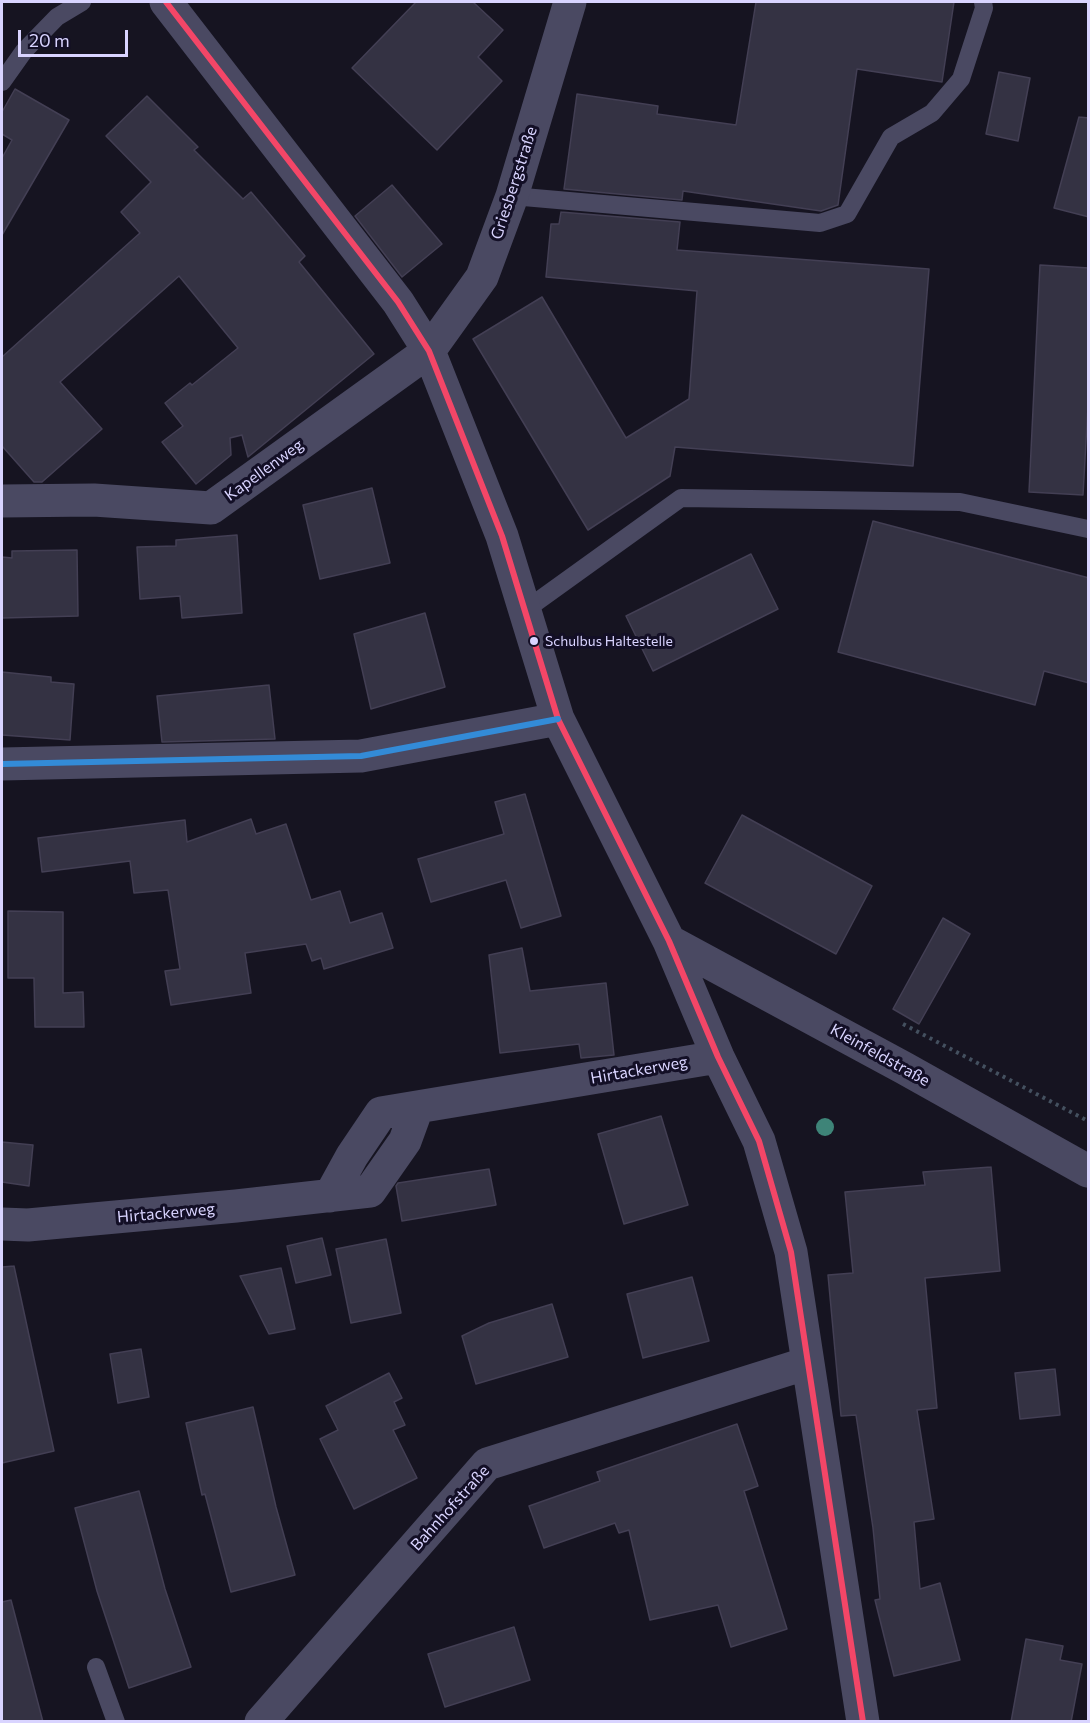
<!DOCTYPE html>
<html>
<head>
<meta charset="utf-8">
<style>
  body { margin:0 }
  #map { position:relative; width:1090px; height:1723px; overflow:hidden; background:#161421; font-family:Commissioner,sans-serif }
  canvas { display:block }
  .frame { position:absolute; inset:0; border:3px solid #d9d4ff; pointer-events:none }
  .scale { position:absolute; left:18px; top:30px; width:110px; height:27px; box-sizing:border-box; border:3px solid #d9d4ff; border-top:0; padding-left:8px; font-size:18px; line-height:21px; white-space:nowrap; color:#d9d4ff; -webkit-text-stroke:4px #130f26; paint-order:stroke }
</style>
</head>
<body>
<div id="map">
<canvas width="1090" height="1723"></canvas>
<div class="frame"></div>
<div class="scale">20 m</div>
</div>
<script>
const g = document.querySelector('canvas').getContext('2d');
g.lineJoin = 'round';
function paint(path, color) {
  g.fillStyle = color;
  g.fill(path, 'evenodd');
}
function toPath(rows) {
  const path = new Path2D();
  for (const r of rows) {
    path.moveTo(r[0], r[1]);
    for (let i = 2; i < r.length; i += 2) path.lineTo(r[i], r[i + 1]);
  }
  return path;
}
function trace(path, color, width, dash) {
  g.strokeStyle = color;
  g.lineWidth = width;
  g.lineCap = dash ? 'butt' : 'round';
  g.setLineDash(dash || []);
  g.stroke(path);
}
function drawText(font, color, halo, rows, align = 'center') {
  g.font = font + ' Commissioner,sans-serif';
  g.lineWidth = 6;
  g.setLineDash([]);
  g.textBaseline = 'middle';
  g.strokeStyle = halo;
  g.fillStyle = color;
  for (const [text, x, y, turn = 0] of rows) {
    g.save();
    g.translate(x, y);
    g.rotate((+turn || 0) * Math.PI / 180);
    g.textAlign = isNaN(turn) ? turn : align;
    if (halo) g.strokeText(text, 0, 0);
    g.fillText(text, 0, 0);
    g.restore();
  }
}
const building = toPath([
  [416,2,473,2,503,30,478,57,502,81,437,150,352,68,416,2],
  [756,2,954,2,942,82,857,69,838,205,821,211,683,191,682,200,564,189,577,94,658,106,657,114,736,125,756,2],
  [999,72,1030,78,1018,141,986,134,999,72],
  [15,89,69,120,2,235,2,158,12,140,2,134,2,112,15,89],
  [147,96,198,147,194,150,243,199,251,192,305,256,299,262,374,354,248,457,242,435,230,438,231,455,196,484,162,442,183,426,165,403,190,383,192,385,238,348,179,276,60,382,102,429,42,482,34,482,2,446,2,357,140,233,121,212,151,182,106,136,147,96],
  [1079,117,1089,118,1089,217,1054,208,1079,117],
  [392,185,442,244,402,277,355,216,392,185],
  [561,212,680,222,677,250,929,269,913,466,675,447,670,476,588,530,473,339,542,297,626,438,689,399,697,291,546,277,551,224,559,224,561,212],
  [1040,265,1089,268,1089,388,1083,495,1029,492,1040,265],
  [372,488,390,563,320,579,303,505,372,488],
  [873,521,1089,578,1089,683,1044,671,1035,705,838,652,873,521],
  [237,535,242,613,182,618,180,596,140,599,137,547,176,546,176,540,237,535],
  [77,550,78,616,2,618,2,557,12,558,12,551,77,550],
  [751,554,778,609,653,671,626,616,751,554],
  [425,613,445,687,371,709,354,634,425,613],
  [2,672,51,677,51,682,74,684,70,740,2,735,2,672],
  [269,685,275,739,162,742,157,696,269,685],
  [525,794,561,916,521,928,506,880,431,902,418,859,504,834,495,802,525,794],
  [742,815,872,886,836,954,705,883,742,815],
  [251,819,256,834,286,824,311,900,340,891,350,923,382,913,393,948,324,969,321,958,312,961,306,944,245,953,251,993,171,1005,165,971,180,969,168,890,134,893,130,861,42,872,38,838,185,820,187,842,251,819],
  [8,911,63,912,63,993,83,992,84,1027,35,1027,34,978,8,978,8,911],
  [943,918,970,934,919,1024,893,1009,943,918],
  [522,948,530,991,606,983,614,1055,581,1058,579,1044,500,1053,489,955,522,948],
  [661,1116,688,1205,624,1224,598,1134,661,1116],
  [2,1142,33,1145,29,1186,2,1182,2,1142],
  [991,1167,1000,1271,925,1278,937,1408,917,1410,934,1519,914,1522,920,1589,940,1583,960,1660,894,1676,875,1600,880,1599,873,1528,856,1415,841,1416,828,1275,853,1273,845,1192,925,1185,923,1172,991,1167],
  [489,1169,496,1205,402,1221,396,1186,398,1183,489,1169],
  [322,1238,331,1275,296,1283,287,1246,322,1238],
  [386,1239,401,1313,351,1323,336,1249,386,1239],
  [14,1266,54,1451,2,1463,2,1267,14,1266],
  [281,1268,295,1329,269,1334,240,1276,281,1268],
  [692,1277,709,1341,643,1358,627,1294,692,1277],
  [552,1304,568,1357,476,1384,462,1336,489,1323,552,1304],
  [141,1349,149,1397,118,1403,110,1354,141,1349],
  [1055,1369,1060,1415,1020,1419,1015,1373,1055,1369],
  [389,1373,402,1398,394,1402,405,1425,393,1430,417,1478,354,1509,320,1439,338,1430,326,1406,389,1373],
  [253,1407,276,1507,295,1575,231,1592,205,1494,202,1495,186,1423,253,1407],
  [737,1424,758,1486,744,1491,787,1629,731,1647,718,1605,650,1620,629,1530,619,1533,615,1523,544,1548,529,1506,600,1481,597,1472,737,1424],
  [139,1491,165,1589,191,1667,129,1688,97,1591,75,1508,139,1491],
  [11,1600,43,1722,2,1722,2,1602,11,1600],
  [514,1627,530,1680,445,1707,428,1654,514,1627],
  [1026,1639,1063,1646,1060,1660,1082,1664,1071,1722,1011,1722,1026,1639]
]);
const path = toPath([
  [903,1024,1088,1121]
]);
const lane = toPath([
  [2,82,24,51,57,17,82,2],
  [512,196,820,223,847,214,891,137,932,113,961,79,984,8,983,2],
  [524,611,681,498,960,502,1088,529],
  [96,1667,116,1722]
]);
const street = toPath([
  [166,2,398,302,429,351,502,536,558,719,669,941,718,1057,759,1141,791,1252,863,1722],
  [2,501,94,500,211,508,429,351,482,277,512,196,570,2],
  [2,764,361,756,558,719],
  [669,941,904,1068,1088,1171],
  [330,1196,352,1156,381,1113,718,1057],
  [2,1224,28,1225,236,1206,370,1191,405,1141,417,1108],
  [261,1722,487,1464,808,1363]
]);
const bus1 = toPath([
  [166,2,398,302,429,351,502,536,558,719,669,941,718,1057,759,1141,791,1252,863,1722]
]);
const bus2 = toPath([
  [2,764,361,756,558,719]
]);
const trees = [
  [825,1127]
];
const markers = [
  [534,641,5,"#d9d4ff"]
];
const busNames = [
  ["Schulbus Haltestelle",545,641]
];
const streetNames = [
  ["Griesbergstraße",514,183,-72],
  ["Kapellenweg",264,470,-36],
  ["Kleinfeldstraße",880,1055,29],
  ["Hirtackerweg",639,1070,-10],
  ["Hirtackerweg",166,1213,-5],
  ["Bahnhofstraße",450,1508,-48]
];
paint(building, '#343243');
trace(building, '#433f54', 1.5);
trace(path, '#44505f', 4, [3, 4.5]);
trace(lane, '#4a4962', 18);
trace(street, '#4a4962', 33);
trace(bus1, '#f34667', 6);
trace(bus2, '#338bd7', 6);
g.fillStyle = '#3e8478';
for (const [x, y] of trees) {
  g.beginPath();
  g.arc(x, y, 9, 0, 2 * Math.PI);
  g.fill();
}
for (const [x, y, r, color] of markers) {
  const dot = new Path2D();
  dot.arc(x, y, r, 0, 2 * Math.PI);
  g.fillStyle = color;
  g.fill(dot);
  trace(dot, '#130f26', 2);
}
drawText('14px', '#d9d4ff', '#130f26', busNames, 'left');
drawText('16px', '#d9d4ff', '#130f26', streetNames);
</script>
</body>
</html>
